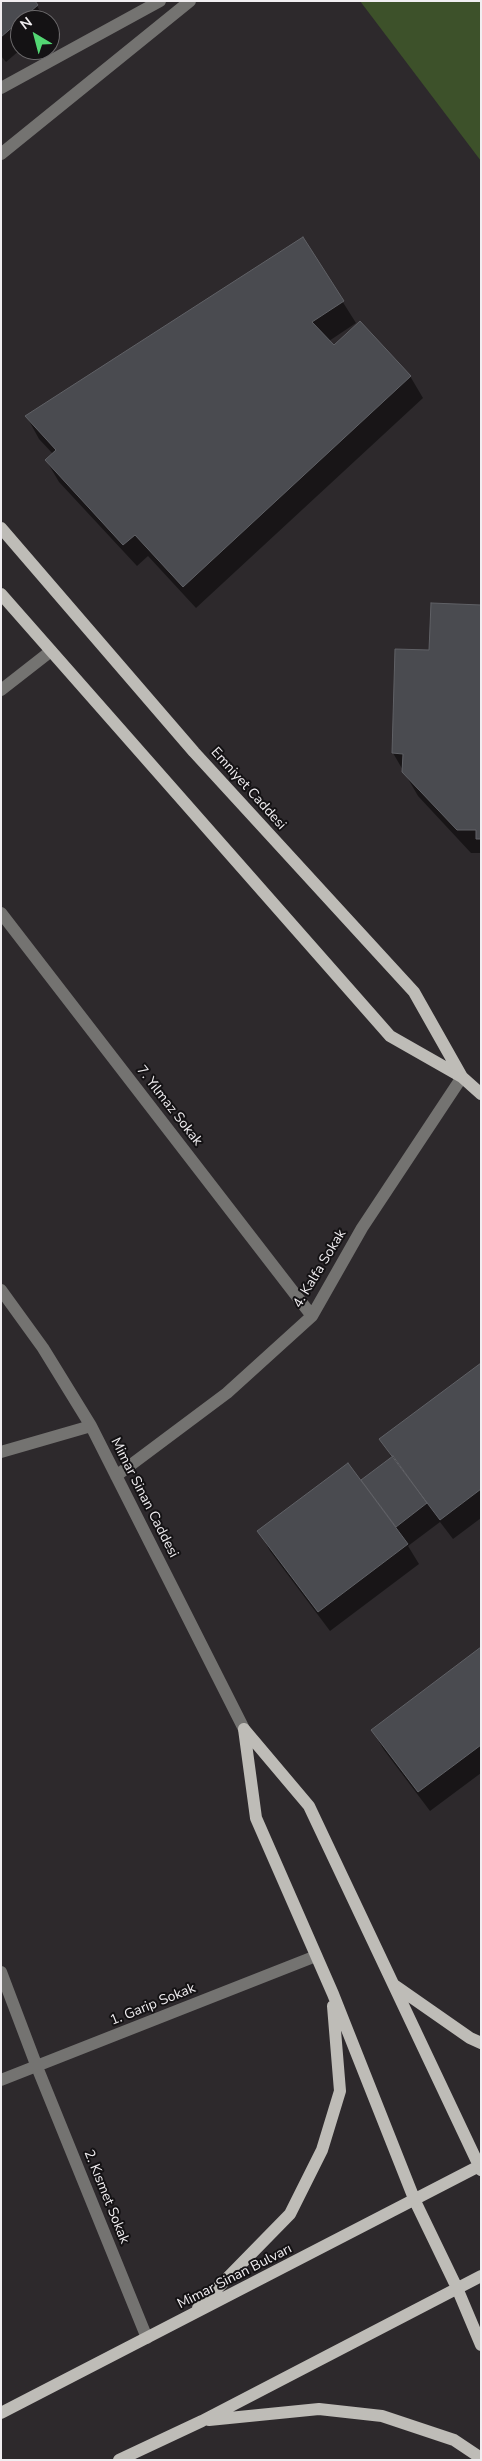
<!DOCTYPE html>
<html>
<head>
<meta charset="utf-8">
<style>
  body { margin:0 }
  #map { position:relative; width:482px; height:2461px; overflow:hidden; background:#2d292c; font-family:"Nunito Sans",sans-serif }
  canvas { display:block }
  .frame { position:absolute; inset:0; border:2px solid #f1eef1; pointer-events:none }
  .north { position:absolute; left:10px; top:10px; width:50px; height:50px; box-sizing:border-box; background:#141214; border:1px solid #6c6a6c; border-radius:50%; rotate:323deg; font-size:14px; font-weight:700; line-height:20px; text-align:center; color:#f1eef1 }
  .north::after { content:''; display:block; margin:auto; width:18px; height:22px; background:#53d673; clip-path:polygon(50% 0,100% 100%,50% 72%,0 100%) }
</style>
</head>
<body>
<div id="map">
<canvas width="482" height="2461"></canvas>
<div class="frame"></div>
<div class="north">N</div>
</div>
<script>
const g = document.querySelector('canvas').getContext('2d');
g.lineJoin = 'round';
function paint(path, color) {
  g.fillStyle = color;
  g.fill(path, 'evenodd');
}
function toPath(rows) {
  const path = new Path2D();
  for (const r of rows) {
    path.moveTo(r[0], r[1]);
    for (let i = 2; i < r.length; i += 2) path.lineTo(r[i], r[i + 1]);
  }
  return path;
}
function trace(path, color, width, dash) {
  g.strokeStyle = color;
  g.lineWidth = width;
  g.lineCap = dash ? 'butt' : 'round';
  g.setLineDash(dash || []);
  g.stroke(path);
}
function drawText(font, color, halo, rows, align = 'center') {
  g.font = font + ' "Nunito Sans",sans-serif';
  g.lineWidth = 4;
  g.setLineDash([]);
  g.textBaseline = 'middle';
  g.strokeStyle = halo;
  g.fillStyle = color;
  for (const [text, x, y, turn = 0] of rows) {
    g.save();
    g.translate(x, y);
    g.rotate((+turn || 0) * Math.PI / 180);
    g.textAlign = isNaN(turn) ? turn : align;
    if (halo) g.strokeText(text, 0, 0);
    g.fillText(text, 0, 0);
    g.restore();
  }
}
const green = toPath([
  [360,1,481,1,481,161]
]);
const shadow = toPath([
  [1,1,37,6,45,20,20,20,20,50,6,62,1,56],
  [303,239,356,323,329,341,334,346,410,376,423,398,196,608,148,556,137,566,59,482,46,460,53,454,39,439,27,417],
  [481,606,481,853,471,853,418,796,393,753,431,651],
  [481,1364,481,1518,453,1539,440,1522,408,1546,419,1564,330,1631,270,1551,259,1531,361,1482,392,1458,381,1439],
  [481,1648,481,1773,430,1811,384,1750,372,1730]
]);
const building = toPath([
  [1,1,35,1,38,5,1,37,1,1],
  [303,237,344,301,312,322,334,345,360,321,411,376,183,587,135,535,123,545,45,460,56,450,25,416,303,237],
  [431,603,481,605,481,839,476,839,476,830,457,830,402,772,403,754,392,753,395,649,429,650,431,603],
  [481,1363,481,1489,440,1520,379,1439,481,1363],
  [393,1456,427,1503,396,1527,361,1480,393,1456],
  [348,1463,408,1544,318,1612,257,1531,348,1463],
  [481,1647,481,1745,418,1792,371,1730,481,1647]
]);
const minor = toPath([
  [1,88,160,1],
  [1,154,190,1],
  [1,690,51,651],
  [1,913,312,1316],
  [1,1290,43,1348,91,1426,244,1729],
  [1,1452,91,1426],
  [116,1476,227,1393,312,1316,362,1228,462,1077],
  [1,1972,37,2067,147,2338],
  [1,2080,316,1956]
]);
const major = toPath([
  [1,528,194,752,414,992,462,1077],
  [1,594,390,1036,462,1077,481,1094],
  [244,1729,256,1818,333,1994,415,2201,457,2288,481,2345],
  [244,1729,309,1806,481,2170],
  [394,1985,470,2038,481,2043],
  [198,2308,290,2214,322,2150,340,2091,333,2006],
  [1,2413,481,2165],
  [209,2420,319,2409,382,2416,454,2440,481,2458],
  [119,2460,202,2421,481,2276]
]);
const streetNames = [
  ["Emniyet Caddesi",248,789,48],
  ["7. Yılmaz Sokak",169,1106,52],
  ["4. Kalfa Sokak",320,1269,-59],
  ["Mimar Sinan Caddesi",144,1498,63],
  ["1. Garip Sokak",153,2005,-22],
  ["2. Kısmet Sokak",106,2197,68],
  ["Mimar Sinan Bulvarı",235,2277,-27]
];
paint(green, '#3d512a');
paint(shadow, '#0007');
paint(building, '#4a4b50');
trace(building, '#606166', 1);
trace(minor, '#747371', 12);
trace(major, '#bebcb7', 12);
drawText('14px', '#f1eef1', '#141214', streetNames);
</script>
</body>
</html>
